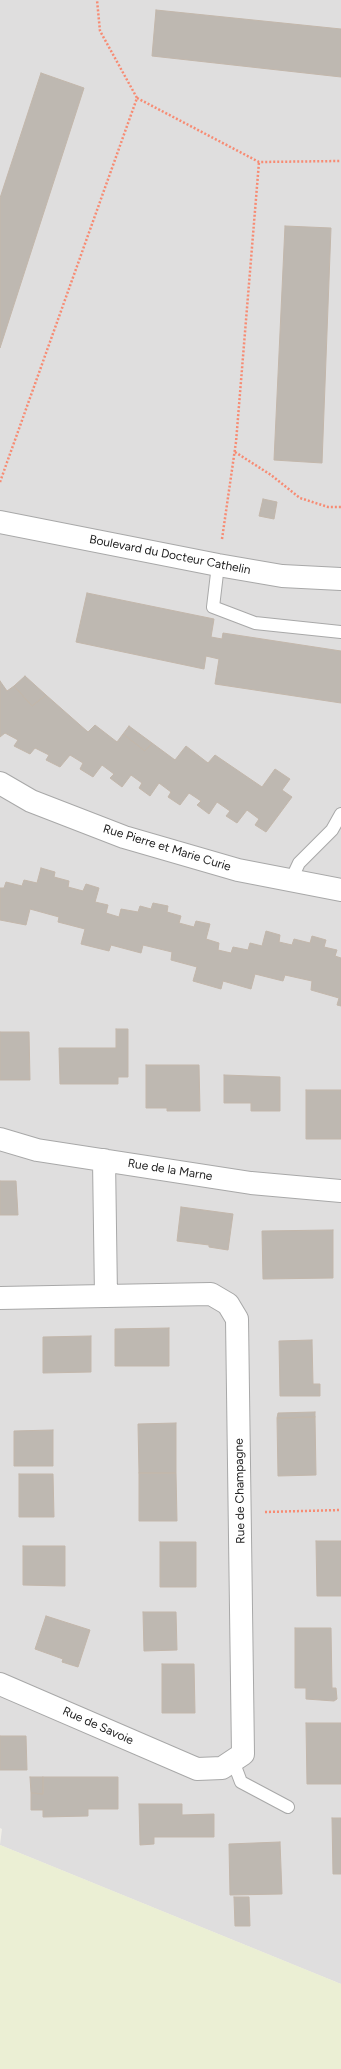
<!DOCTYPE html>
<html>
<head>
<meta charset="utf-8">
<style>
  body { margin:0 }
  canvas { display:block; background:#f1efe8 }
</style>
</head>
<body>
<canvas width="341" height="2069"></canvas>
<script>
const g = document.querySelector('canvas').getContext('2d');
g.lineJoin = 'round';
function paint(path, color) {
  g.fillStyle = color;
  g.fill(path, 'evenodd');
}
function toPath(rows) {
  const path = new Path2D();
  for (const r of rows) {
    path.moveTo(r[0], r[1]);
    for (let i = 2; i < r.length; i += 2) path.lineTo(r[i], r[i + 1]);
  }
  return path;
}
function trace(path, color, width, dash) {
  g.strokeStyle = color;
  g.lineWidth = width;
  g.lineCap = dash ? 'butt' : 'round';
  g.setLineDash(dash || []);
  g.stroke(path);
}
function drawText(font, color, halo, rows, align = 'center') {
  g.font = font + ' Figtree,sans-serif';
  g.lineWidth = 3;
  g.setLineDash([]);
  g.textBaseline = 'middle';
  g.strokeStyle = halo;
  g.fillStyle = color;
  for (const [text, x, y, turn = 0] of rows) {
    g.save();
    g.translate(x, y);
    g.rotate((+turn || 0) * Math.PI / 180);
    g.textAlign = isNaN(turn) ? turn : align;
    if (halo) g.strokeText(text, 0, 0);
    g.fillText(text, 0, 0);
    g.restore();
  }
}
const residential = toPath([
  [0,0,341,0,341,1984,0,1845,2,1829,0,1828]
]);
const farmland = toPath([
  [0,1845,341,1984,341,2069,0,2069]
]);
const building = toPath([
  [156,10,341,29,341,77,152,56,156,10],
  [41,73,84,88,0,348,0,198,41,73],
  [285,226,331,228,322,463,274,460,285,226],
  [263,499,277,502,274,519,259,516,263,499],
  [87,593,214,619,211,637,222,639,223,633,341,651,341,703,215,684,219,659,206,656,204,669,76,642,87,593],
  [25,676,46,695,32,706,14,686,25,676],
  [0,681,7,691,14,686,32,706,46,695,88,732,95,725,117,742,123,734,145,751,152,743,175,760,186,746,208,763,215,755,262,787,275,769,290,779,282,790,292,797,266,832,255,825,259,819,247,810,237,823,226,816,230,811,217,802,209,814,197,805,201,801,189,793,180,805,168,797,171,792,159,783,150,796,139,788,142,783,131,775,122,787,110,778,114,774,102,765,93,777,80,769,83,763,70,755,60,767,46,760,49,755,35,748,30,754,14,746,18,740,5,733,0,737,0,681],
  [129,726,152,743,145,751,123,734,129,726],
  [41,868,55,872,54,877,69,881,68,887,83,891,86,884,99,888,95,902,108,905,106,913,119,917,121,909,138,912,140,906,151,909,153,903,168,906,167,912,181,916,179,923,194,927,196,921,210,924,206,939,219,943,218,950,231,953,233,947,248,950,250,943,262,946,266,931,280,935,279,942,292,945,294,939,310,943,312,936,326,940,324,947,337,950,335,956,341,958,341,1006,337,1005,339,998,311,990,312,981,285,975,283,981,255,974,251,989,223,981,221,989,193,981,197,967,171,960,172,952,143,945,141,953,111,945,109,951,81,944,85,929,58,922,59,917,30,909,26,925,0,920,0,888,4,888,6,882,22,886,24,880,37,883,41,868],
  [116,1029,128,1029,128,1077,118,1077,118,1084,60,1084,59,1048,116,1048,116,1029],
  [0,1032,29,1032,30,1080,0,1080,0,1032],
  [146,1065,199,1065,200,1111,167,1111,167,1108,146,1108,146,1065],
  [224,1075,280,1077,280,1111,251,1111,251,1103,224,1103,224,1075],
  [306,1090,341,1090,341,1139,306,1139,306,1090],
  [0,1181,16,1181,18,1215,0,1215,0,1181],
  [181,1207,233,1214,228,1250,209,1247,209,1245,177,1241,181,1207],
  [333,1230,333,1278,263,1279,262,1231,333,1230],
  [169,1328,169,1366,115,1366,115,1329,169,1328],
  [91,1336,91,1372,43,1373,43,1337,91,1336],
  [312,1340,313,1384,320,1384,320,1396,280,1396,279,1341,312,1340],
  [315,1412,315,1417,277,1418,278,1413,315,1412],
  [315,1417,316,1475,278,1476,277,1418,315,1417],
  [176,1423,176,1473,139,1473,138,1424,176,1423],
  [53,1430,53,1466,14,1466,14,1431,53,1430],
  [139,1473,176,1473,177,1521,139,1521,139,1473],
  [19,1474,53,1474,54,1517,19,1517,19,1474],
  [316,1541,341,1541,341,1596,317,1596,316,1541],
  [160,1542,196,1542,196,1587,160,1587,160,1542],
  [23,1546,65,1546,65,1586,23,1585,23,1546],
  [143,1612,176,1612,177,1650,144,1651,143,1612],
  [46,1616,90,1630,78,1667,62,1662,63,1659,35,1649,46,1616],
  [295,1628,331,1628,332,1688,336,1688,337,1699,334,1701,306,1699,306,1688,295,1688,295,1628],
  [162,1664,194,1664,195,1713,162,1713,162,1664],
  [306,1723,341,1723,341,1784,307,1784,306,1723],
  [0,1736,26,1736,27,1770,0,1770,0,1736],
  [30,1777,43,1777,43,1794,31,1793,30,1777],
  [43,1777,118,1777,118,1809,88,1809,88,1816,43,1817,43,1810,31,1810,31,1793,43,1794,43,1777],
  [139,1804,182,1804,182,1815,214,1814,214,1837,154,1837,154,1844,140,1845,139,1804],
  [332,1818,341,1818,341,1874,333,1874,332,1818],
  [280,1842,282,1894,230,1895,229,1844,280,1842],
  [234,1897,249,1897,250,1926,235,1926,234,1897]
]);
const path = toPath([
  [137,98,259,162,341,161],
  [235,452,271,475,300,498,328,507,341,507],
  [0,482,137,98,100,31,97,0],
  [222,539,236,442,259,162],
  [265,1512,341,1510]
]);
const lane = toPath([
  [218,565,213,607,255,623,341,632],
  [291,880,299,863,332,830,341,814],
  [233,1761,241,1782,288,1807]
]);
const street = toPath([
  [0,522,218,565,282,576,341,579],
  [0,783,31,801,124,837,238,870,341,890],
  [0,1139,37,1150,251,1183,341,1191],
  [104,1160,106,1296],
  [0,1298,211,1294,228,1304,237,1319,243,1754,222,1768,197,1769,0,1684]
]);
const streetNames = [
  ["Boulevard du Docteur Cathelin",170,555,11],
  ["Rue Pierre et Marie Curie",167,848,17],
  ["Rue de la Marne",170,1170,9],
  ["Rue de Champagne",240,1491,-91],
  ["Rue de Savoie",98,1726,24]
];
paint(residential, '#dfdede');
paint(farmland, '#ebefd4');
paint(building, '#beb8b1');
trace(building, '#c3b7ab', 1);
trace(lane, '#a8a8a8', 14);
trace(street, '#a8a8a8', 24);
trace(path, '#f78b73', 2.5, [2, 2]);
trace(lane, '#fff', 12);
trace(street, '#fff', 22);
drawText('12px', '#212121', '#fff', streetNames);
</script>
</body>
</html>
